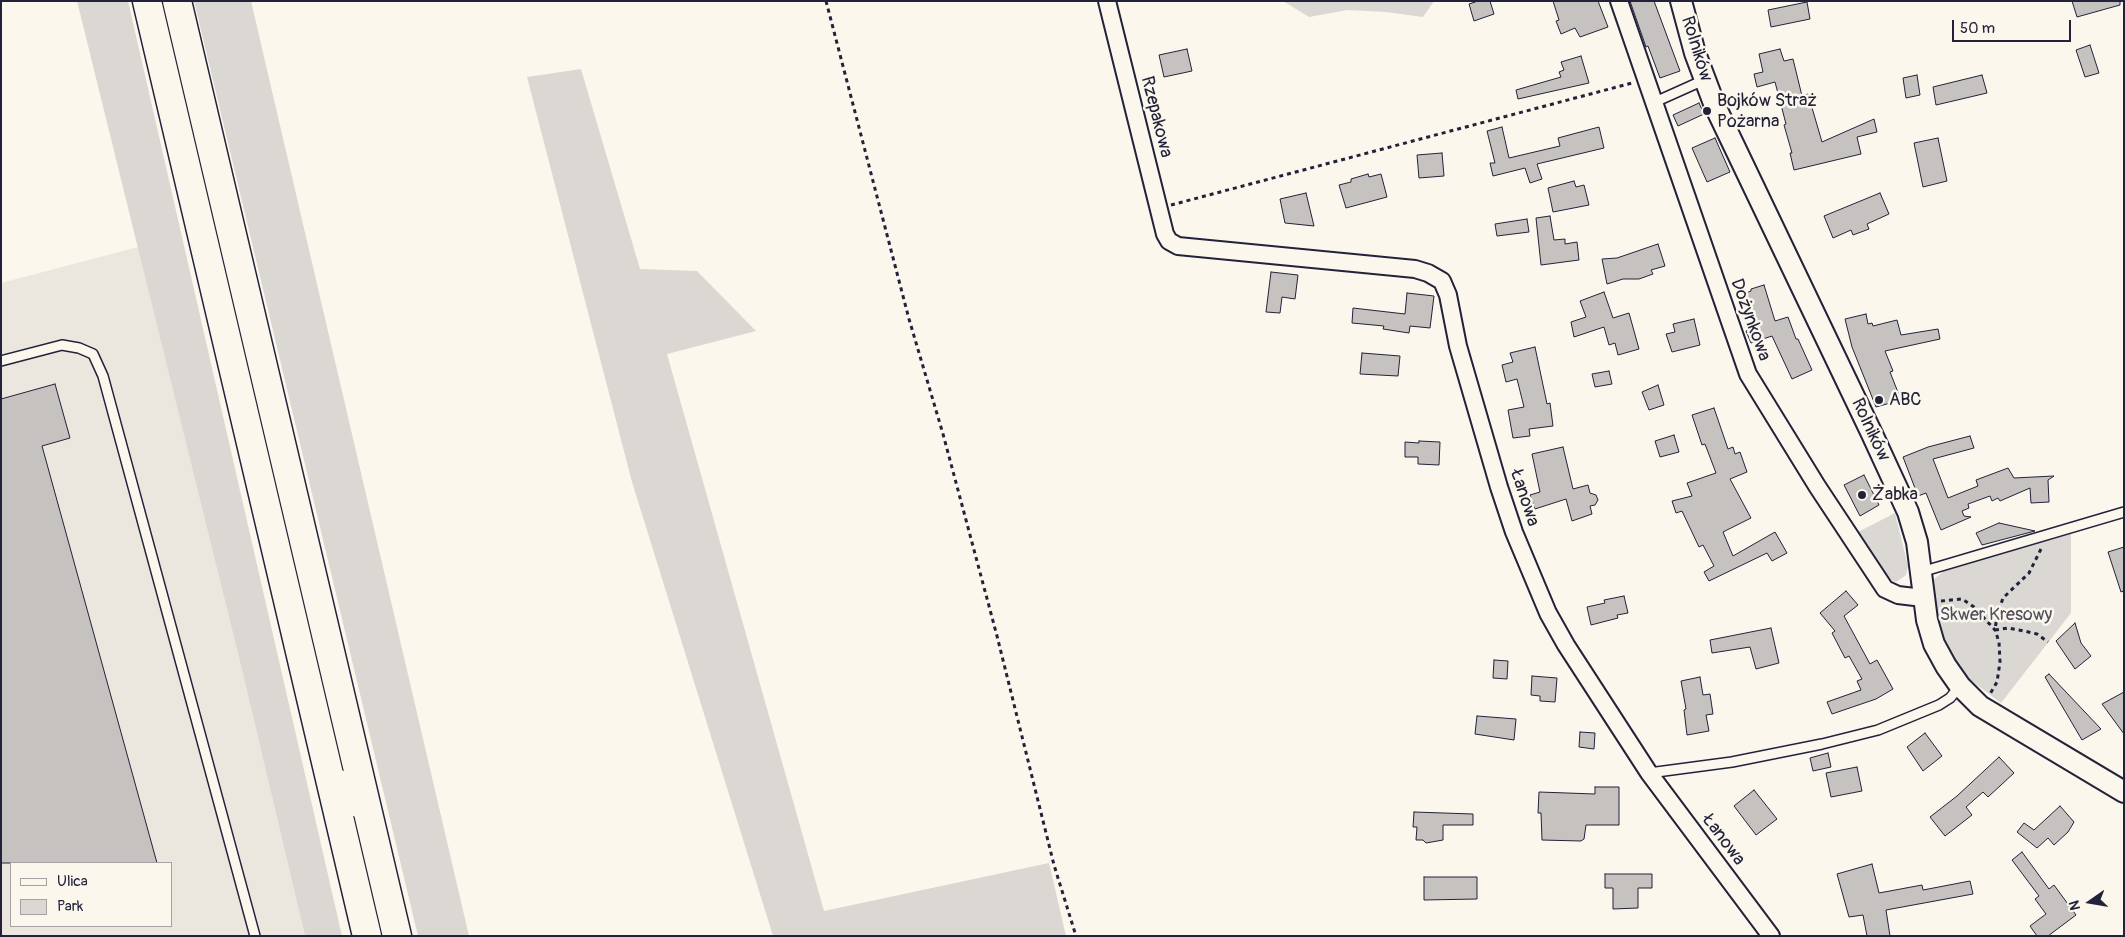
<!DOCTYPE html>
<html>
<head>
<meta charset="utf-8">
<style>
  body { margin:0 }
  #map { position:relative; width:2125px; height:937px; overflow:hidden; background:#fbf7ec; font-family:Pangolin,sans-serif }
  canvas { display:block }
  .frame { position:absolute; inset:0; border:2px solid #22223b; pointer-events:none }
  .legend { position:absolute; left:10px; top:862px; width:162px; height:65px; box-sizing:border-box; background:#fbf7ec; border:1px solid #a4a2a5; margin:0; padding:6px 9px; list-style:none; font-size:15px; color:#22223b }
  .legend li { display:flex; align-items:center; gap:10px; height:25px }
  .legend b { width:25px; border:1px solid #a4a2a5 }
  .north { position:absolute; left:2065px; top:877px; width:50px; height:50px; -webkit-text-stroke:4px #fbf7ec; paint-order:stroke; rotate:257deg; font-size:14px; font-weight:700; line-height:20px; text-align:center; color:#22223b }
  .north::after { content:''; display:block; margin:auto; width:18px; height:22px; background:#22223b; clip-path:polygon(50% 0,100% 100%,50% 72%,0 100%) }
  .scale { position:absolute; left:1952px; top:20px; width:119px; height:22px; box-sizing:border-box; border:2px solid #22223b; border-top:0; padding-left:6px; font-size:15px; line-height:18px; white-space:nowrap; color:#22223b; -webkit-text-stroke:4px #fbf7ec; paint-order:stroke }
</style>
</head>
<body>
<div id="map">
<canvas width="2125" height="937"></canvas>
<div class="frame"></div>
<ul class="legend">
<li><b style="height:6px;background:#fbf7ec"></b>Ulica</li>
<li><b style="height:14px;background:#dbd8d3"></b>Park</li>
</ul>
<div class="north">N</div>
<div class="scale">50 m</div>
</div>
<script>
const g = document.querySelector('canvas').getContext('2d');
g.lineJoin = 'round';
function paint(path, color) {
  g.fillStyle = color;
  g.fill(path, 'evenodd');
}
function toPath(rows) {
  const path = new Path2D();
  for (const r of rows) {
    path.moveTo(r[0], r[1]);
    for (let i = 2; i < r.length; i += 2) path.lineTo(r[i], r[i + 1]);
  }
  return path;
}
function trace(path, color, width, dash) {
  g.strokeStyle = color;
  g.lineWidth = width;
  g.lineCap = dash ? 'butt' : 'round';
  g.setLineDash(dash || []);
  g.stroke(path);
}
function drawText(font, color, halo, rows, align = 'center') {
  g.font = font + ' Pangolin,sans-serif';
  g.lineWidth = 5;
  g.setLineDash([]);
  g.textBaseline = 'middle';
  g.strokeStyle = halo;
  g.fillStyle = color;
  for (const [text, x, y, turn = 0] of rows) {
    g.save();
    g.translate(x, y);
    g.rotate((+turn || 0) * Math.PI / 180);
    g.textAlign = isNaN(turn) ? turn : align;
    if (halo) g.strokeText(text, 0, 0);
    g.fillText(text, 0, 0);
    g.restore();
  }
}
const built = toPath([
  [138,247,242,670,305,936,1,936,1,283],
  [11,863,171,863,171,926,11,926]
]);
const green = toPath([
  [77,1,128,1,342,936,305,936,242,670],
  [194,1,251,1,469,936,418,936],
  [1283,1,1434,1,1423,17,1386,12,1347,10,1309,17],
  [581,69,640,269,697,271,756,331,667,354,824,911,1049,863,1066,936,773,936,632,482,527,77],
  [1895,513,1908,566,1906,575,1896,582,1891,580,1879,565,1858,532],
  [2071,534,2071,613,2001,703,1969,679,1945,647,1934,614,1929,583,1948,568]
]);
const building = toPath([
  [1478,1,1490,1,1494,14,1474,21,1469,4,1478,1],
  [1553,1,1598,1,1608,27,1580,37,1575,28,1561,34,1556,21,1559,20,1553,1],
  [1630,1,1654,1,1680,71,1660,78,1648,46,1646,47,1630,1],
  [2072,1,2120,1,2120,5,2077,17,2072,1],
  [1807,2,1810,19,1771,27,1768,10,1807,2],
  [2090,45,2099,73,2085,77,2076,50,2090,45],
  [1187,49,1192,71,1164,77,1159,55,1187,49],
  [1780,49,1784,61,1793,59,1802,96,1808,94,1822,142,1874,119,1877,132,1857,137,1861,154,1794,170,1790,153,1792,153,1784,125,1786,124,1775,82,1757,87,1754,74,1763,72,1759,54,1780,49],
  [1581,56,1589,83,1518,99,1516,90,1561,77,1559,72,1564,70,1561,62,1581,56],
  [1917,75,1920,95,1906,98,1903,78,1917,75],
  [1982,75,1987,93,1936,105,1933,87,1982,75],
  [1699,103,1704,114,1678,126,1673,115,1699,103],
  [1502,127,1509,158,1560,146,1558,138,1599,127,1604,148,1537,164,1542,179,1530,183,1525,168,1493,176,1490,163,1495,163,1487,131,1502,127],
  [1715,138,1730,172,1707,182,1692,148,1715,138],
  [1938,138,1947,181,1923,187,1914,143,1938,138],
  [1442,153,1444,176,1419,178,1417,155,1442,153],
  [1368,174,1369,177,1381,174,1387,197,1346,208,1339,185,1351,182,1351,179,1368,174],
  [1574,181,1576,187,1584,185,1589,205,1553,212,1548,188,1574,181],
  [1306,193,1314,226,1285,223,1280,199,1306,193],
  [1880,193,1889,214,1867,224,1869,229,1853,235,1851,230,1833,238,1824,216,1880,193],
  [1550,216,1554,240,1565,239,1565,244,1577,242,1579,260,1541,265,1536,218,1550,216],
  [1527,219,1529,232,1497,236,1495,224,1527,219],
  [1658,244,1665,266,1651,270,1653,274,1639,279,1623,279,1607,284,1602,259,1617,258,1658,244],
  [1271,272,1298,275,1295,299,1282,297,1280,313,1266,312,1271,272],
  [1764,285,1775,321,1788,317,1796,339,1798,339,1812,370,1792,379,1772,336,1751,343,1746,331,1754,328,1744,294,1751,291,1751,289,1764,285],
  [1604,292,1613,318,1629,313,1639,349,1618,355,1615,343,1609,345,1604,327,1574,337,1571,322,1586,317,1580,301,1604,292],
  [1407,293,1434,296,1430,328,1410,326,1409,333,1383,329,1384,326,1352,323,1353,308,1405,314,1407,293],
  [1866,314,1868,324,1872,323,1873,326,1897,320,1901,335,1938,329,1940,339,1885,351,1893,371,1890,372,1901,400,1876,407,1852,347,1845,319,1866,314],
  [1694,319,1700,345,1672,352,1666,334,1675,332,1673,324,1694,319],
  [1535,347,1547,404,1550,403,1553,426,1529,429,1530,436,1513,438,1508,410,1524,407,1517,379,1506,382,1502,365,1513,362,1510,353,1535,347],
  [1362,353,1400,356,1398,376,1360,374,1362,353],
  [1609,371,1612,384,1595,387,1592,374,1609,371],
  [55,384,70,438,42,446,157,863,1,863,1,399,55,384],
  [1658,385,1664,405,1649,410,1642,392,1658,385],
  [1714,408,1728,449,1733,447,1735,454,1740,452,1747,472,1730,479,1751,518,1723,532,1733,556,1775,532,1787,553,1772,561,1767,553,1709,581,1704,572,1714,566,1703,545,1699,547,1682,511,1676,513,1672,501,1692,496,1687,483,1716,473,1705,444,1702,445,1692,415,1714,408],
  [1674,435,1679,452,1660,457,1655,441,1674,435],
  [1970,436,1974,448,1933,459,1948,498,1978,486,1976,480,2008,468,2014,478,2054,476,2048,480,2049,502,2031,503,2030,488,2000,501,1998,498,1992,501,1990,496,1968,504,1969,508,1962,511,1964,516,1971,517,1941,530,1926,493,1918,496,1903,457,1928,447,1970,436],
  [1419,441,1440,442,1439,465,1418,464,1418,457,1405,457,1405,442,1419,443,1419,441],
  [1563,447,1573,489,1588,485,1590,493,1596,495,1598,500,1595,505,1590,506,1592,514,1572,521,1566,499,1535,509,1530,495,1540,492,1532,454,1563,447],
  [1864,475,1879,505,1860,516,1844,485,1864,475],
  [1999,523,2035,531,1982,545,1976,533,1999,523],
  [2124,547,2124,591,2121,592,2108,552,2124,547],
  [1846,591,1858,605,1844,616,1870,664,1877,660,1893,689,1876,699,1832,714,1827,702,1861,690,1857,681,1862,679,1849,656,1845,658,1832,633,1835,631,1820,613,1846,591],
  [1624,596,1628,613,1617,615,1618,618,1591,625,1587,607,1605,603,1604,600,1624,596],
  [2075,623,2081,643,2091,656,2075,669,2056,641,2075,623],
  [1771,628,1779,663,1756,669,1750,647,1712,653,1710,640,1771,628],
  [1494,660,1508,661,1507,679,1493,678,1494,660],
  [2049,674,2101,729,2082,740,2045,677,2049,674],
  [1532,676,1557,678,1555,702,1540,701,1540,696,1531,695,1532,676],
  [1700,677,1703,695,1710,694,1713,714,1706,715,1709,731,1687,735,1684,710,1686,709,1681,681,1700,677],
  [2124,692,2124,734,2102,704,2124,692],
  [1477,716,1516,719,1514,740,1475,734,1477,716],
  [1580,732,1595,733,1594,749,1579,747,1580,732],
  [1925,733,1942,756,1923,771,1907,747,1925,733],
  [1828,753,1831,767,1813,771,1810,758,1828,753],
  [1999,757,2014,773,1988,797,1983,792,1966,807,1972,815,1945,836,1930,817,1957,796,1999,757],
  [1857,767,1862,791,1831,797,1826,773,1857,767],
  [1595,787,1619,787,1619,825,1586,825,1584,839,1581,841,1542,840,1541,813,1538,813,1539,792,1595,794,1595,787],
  [1754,790,1777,819,1756,835,1734,806,1754,790],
  [2060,806,2074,822,2068,832,2054,845,2048,838,2037,848,2017,832,2024,823,2034,830,2060,806],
  [1414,812,1473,814,1473,825,1443,825,1443,840,1426,843,1423,840,1416,840,1417,827,1413,827,1414,812],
  [2022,852,2049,889,2054,885,2076,915,2048,936,2037,936,2030,926,2046,914,2035,899,2039,896,2012,860,2022,852],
  [1872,864,1879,893,1922,885,1923,890,1970,881,1973,894,1886,910,1890,936,1867,936,1863,915,1849,917,1837,874,1872,864],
  [1605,874,1652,874,1652,888,1638,888,1638,908,1613,909,1613,888,1605,888,1605,874],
  [1424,877,1477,877,1477,899,1424,900,1424,877]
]);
const path = toPath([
  [826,1,909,319,943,434,997,636,1054,865,1076,936],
  [1171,205,1632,83],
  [2041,549,2029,573,2003,598,1997,616,1995,630,2008,628,2024,631,2037,634,2048,642],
  [1941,601,1962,599,1974,607,1995,630,1999,642,2000,662,1997,682,1990,694]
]);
const service = toPath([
  [1655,102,1704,80],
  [1,361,62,345,79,348,93,354,103,376,255,936],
  [1921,572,2124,512],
  [1649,773,1732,762,1822,744,1878,730,1939,705,1950,698,1960,686],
  [342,775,355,812]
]);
const minor = toPath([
  [1107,1,1165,234,1169,241,1178,246,1415,269,1428,273,1442,281,1448,295,1458,346,1499,487,1514,532,1548,613,1566,645,1649,773,1771,936],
  [1619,1,1748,374,1817,486,1885,589,1898,595,1923,598]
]);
const tertiary = toPath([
  [1681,1,1695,53,1715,106,1872,434,1908,512,1917,542,1927,620,1934,644,1946,666,1960,686,1980,706,2124,792]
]);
const motorway = toPath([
  [147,1,367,936],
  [177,1,397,936]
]);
const markers = [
  [1707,111,5,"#22223b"],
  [1879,400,5,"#22223b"],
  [1862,495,5,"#22223b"]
];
const streetNames = [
  ["Rolników",1696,49,73],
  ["Rzepakowa",1156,117,76],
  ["Dożynkowa",1750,320,70],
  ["Rolników",1870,430,65],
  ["Łanowa",1524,498,72],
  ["Łanowa",1723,840,53]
];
const poiNames = [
  ["Bojków Straż",1717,101],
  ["Pożarna",1717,122],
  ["ABC",1889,400],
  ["Żabka",1872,495]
];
const parkNames = [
  ["Skwer Kresowy",1996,615]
];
paint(built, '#ebe7df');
paint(green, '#dbd8d3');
paint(building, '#c6c2c0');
trace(building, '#22223b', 1);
trace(service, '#22223b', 12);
trace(minor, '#22223b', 20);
trace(tertiary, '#22223b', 24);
trace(motorway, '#22223b', 31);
trace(path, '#22223b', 3, [4, 4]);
trace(service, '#fbf7ec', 9);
trace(minor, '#fbf7ec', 16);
trace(tertiary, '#fbf7ec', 20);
trace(motorway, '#fbf7ec', 28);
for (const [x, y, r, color] of markers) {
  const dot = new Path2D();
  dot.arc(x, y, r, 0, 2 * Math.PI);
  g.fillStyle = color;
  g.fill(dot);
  trace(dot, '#fbf7ec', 2);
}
drawText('18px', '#22223b', '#fbf7ec', streetNames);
drawText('18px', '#22223b', '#fbf7ec', poiNames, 'left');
drawText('18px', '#505061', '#fbf7ec', parkNames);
</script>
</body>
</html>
